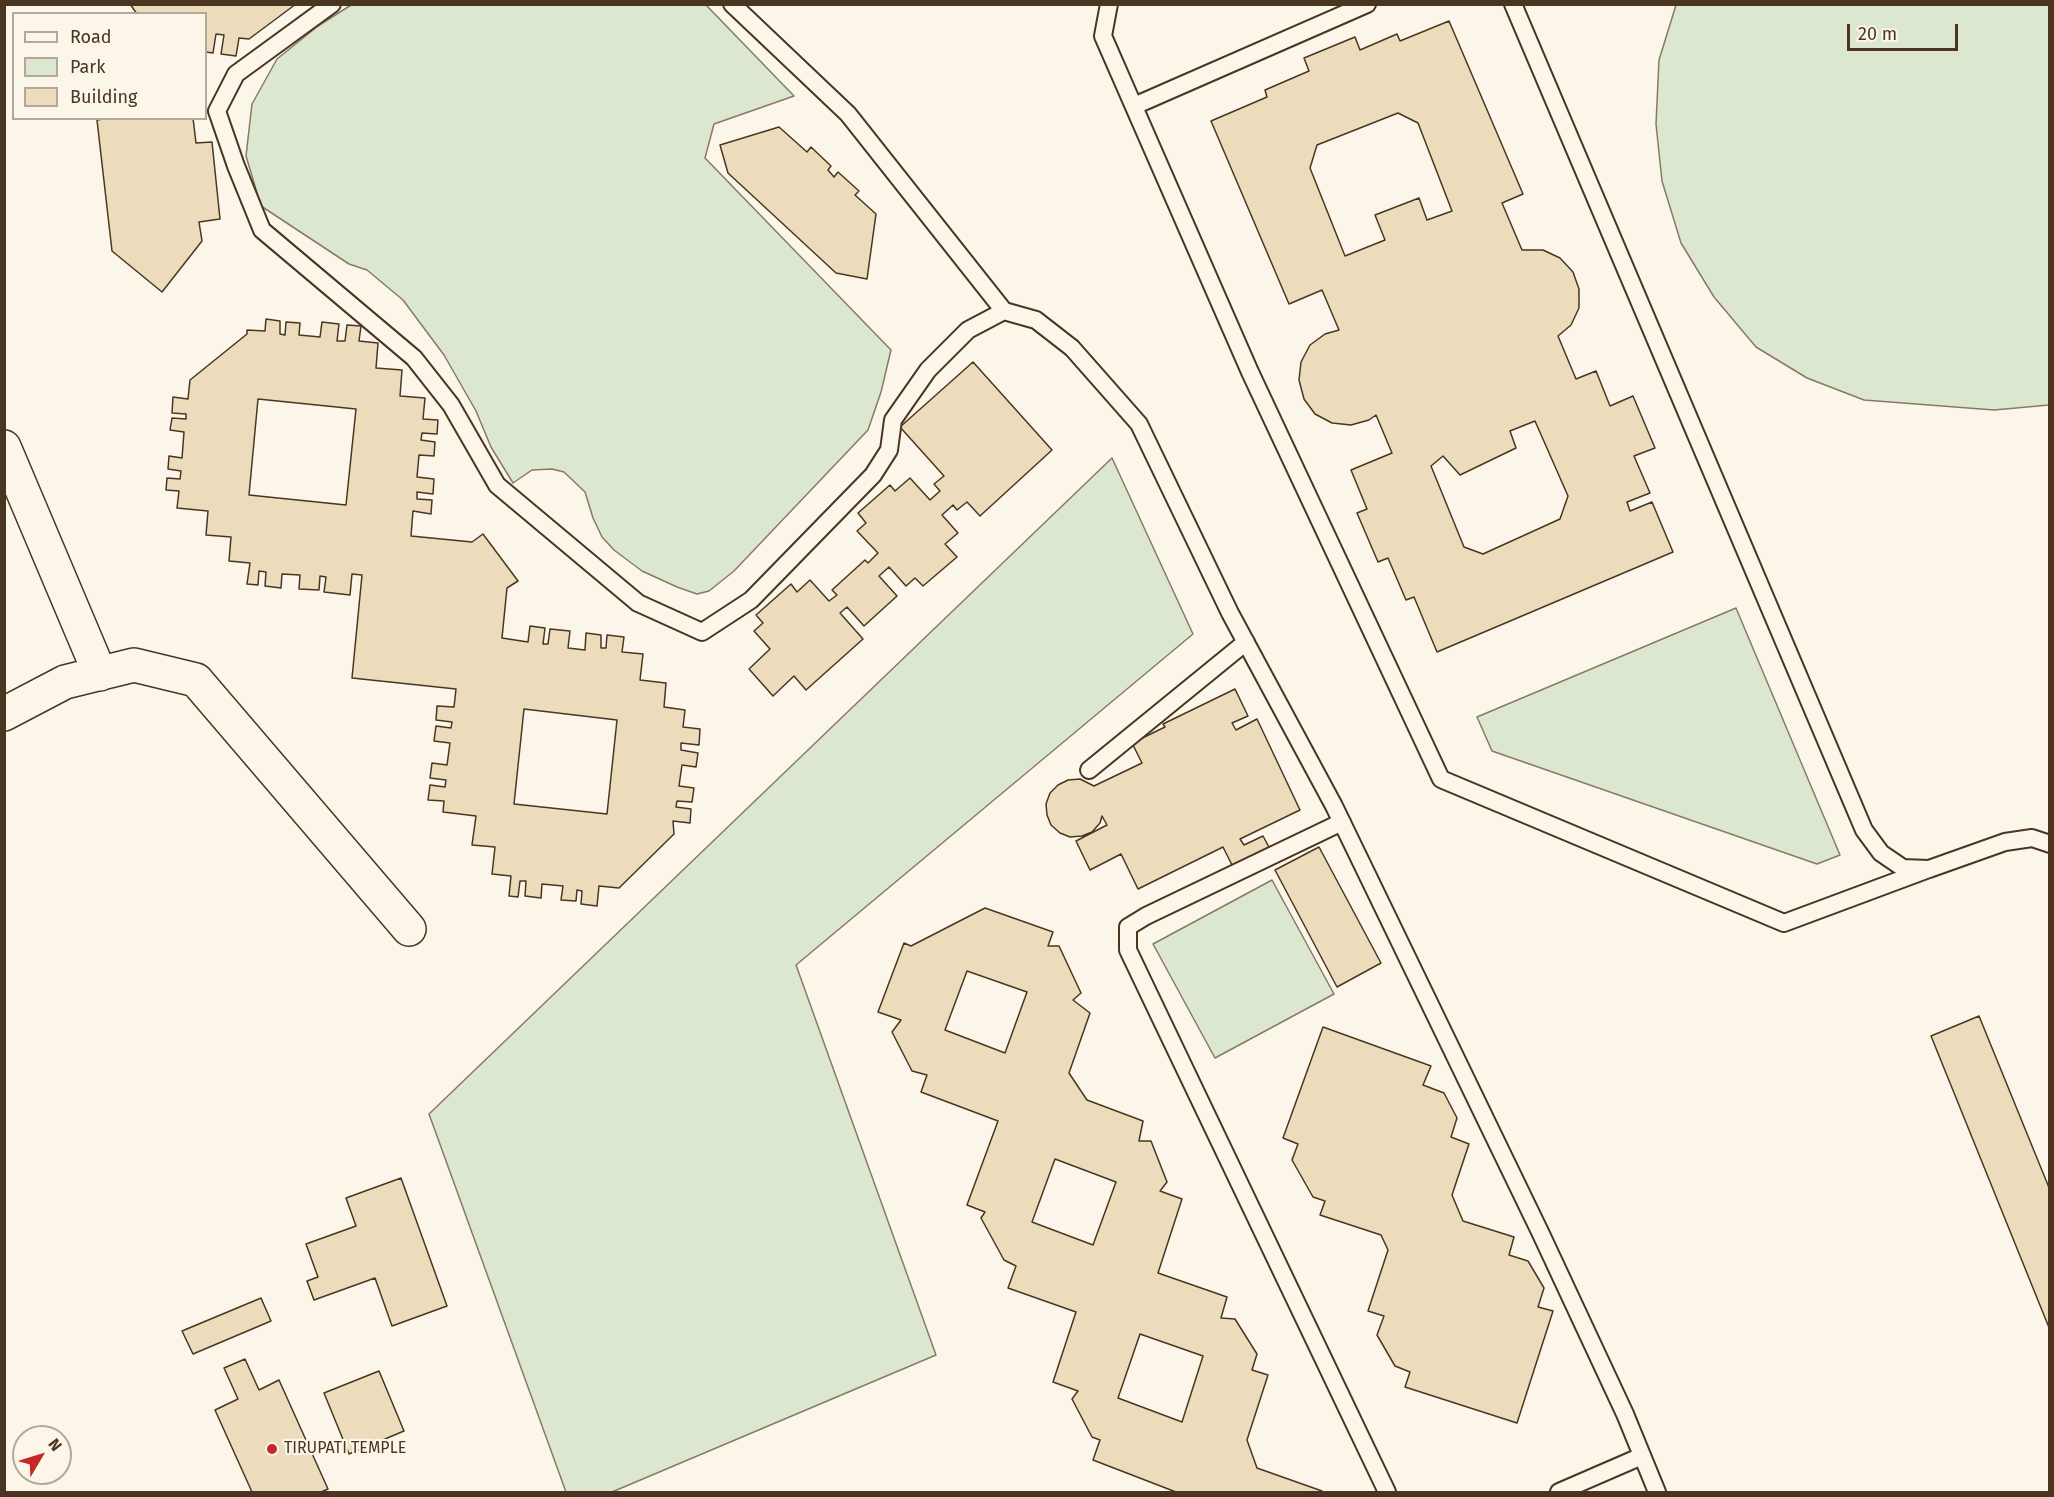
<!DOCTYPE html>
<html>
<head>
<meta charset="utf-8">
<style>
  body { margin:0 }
  #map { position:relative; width:2054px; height:1497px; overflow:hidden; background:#fbf6e9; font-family:"Fira Sans",sans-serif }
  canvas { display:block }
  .frame { position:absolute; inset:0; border:6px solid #4a3520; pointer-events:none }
  .legend { position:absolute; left:12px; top:12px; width:195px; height:108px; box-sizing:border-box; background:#fbf6e9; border:2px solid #b4a999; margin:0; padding:8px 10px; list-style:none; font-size:18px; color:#4a3520 }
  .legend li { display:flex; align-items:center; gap:12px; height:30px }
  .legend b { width:30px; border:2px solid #b4a999 }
  .north { position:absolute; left:12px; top:1425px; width:60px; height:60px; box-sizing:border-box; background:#fbf6e9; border:2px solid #b4a999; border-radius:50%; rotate:52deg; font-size:16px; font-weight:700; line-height:24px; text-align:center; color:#4a3520 }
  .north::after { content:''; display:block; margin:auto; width:21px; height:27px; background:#c62828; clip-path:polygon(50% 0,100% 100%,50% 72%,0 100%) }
  .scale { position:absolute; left:1847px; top:24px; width:111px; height:27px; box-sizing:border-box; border:3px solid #4a3520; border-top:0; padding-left:8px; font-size:18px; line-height:21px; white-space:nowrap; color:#4a3520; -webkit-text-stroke:4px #fbf6e9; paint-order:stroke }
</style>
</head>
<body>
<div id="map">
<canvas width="2054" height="1497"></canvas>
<div class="frame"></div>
<ul class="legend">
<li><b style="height:8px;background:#fbf6e9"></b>Road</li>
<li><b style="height:16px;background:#dce7d0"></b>Park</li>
<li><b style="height:16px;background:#ecdcbc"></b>Building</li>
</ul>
<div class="north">N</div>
<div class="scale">20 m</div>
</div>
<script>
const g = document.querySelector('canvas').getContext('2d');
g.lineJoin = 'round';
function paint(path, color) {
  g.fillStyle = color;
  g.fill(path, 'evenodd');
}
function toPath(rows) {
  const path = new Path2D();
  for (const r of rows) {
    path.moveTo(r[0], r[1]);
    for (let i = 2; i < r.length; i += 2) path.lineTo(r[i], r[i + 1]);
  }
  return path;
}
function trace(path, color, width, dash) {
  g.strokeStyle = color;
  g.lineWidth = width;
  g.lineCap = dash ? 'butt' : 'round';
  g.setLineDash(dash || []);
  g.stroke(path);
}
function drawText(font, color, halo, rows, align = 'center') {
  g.font = font + ' "Fira Sans",sans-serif';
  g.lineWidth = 4.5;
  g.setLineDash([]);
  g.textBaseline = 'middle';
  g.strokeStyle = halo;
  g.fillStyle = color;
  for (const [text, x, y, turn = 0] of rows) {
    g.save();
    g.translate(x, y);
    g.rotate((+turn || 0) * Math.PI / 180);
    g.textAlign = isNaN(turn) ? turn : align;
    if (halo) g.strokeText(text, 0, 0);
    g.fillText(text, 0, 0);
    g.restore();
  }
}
const green = toPath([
  [351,5,706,5,794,96,714,124,705,158,891,350,881,392,868,430,734,571,709,591,697,594,677,587,642,571,614,550,602,537,593,518,585,492,564,472,552,469,532,470,513,483,491,447,476,411,444,355,403,300,367,270,349,264,261,206,246,156,252,104,277,59,318,26,351,5],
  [1676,5,2049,5,2049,405,1994,410,1864,400,1807,378,1756,347,1714,297,1681,243,1662,181,1656,124,1659,60,1676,5],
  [1112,458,1193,634,796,965,936,1355,612,1492,566,1492,429,1114,1112,458],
  [1736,608,1840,855,1817,864,1492,751,1477,717,1736,608],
  [1272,880,1334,994,1215,1058,1153,944,1272,880]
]);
const building = toPath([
  [130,4,296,4,249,39,239,38,236,56,221,54,224,35,216,34,213,53,206,52,206,14,137,14,130,4],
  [1449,21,1523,194,1502,203,1522,250,1543,250,1560,258,1573,272,1579,289,1579,308,1571,325,1558,336,1576,379,1596,371,1610,406,1633,396,1655,448,1634,456,1650,493,1627,502,1630,511,1652,502,1673,552,1437,652,1414,597,1406,600,1388,558,1378,562,1357,513,1367,509,1351,470,1392,453,1376,415,1369,420,1351,425,1332,423,1315,414,1304,399,1299,380,1301,362,1310,345,1325,334,1339,330,1322,290,1289,304,1211,121,1267,97,1265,90,1309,71,1304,58,1355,37,1360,50,1397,34,1400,41,1449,21],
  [1398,113,1418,123,1452,211,1427,220,1419,198,1375,215,1385,240,1345,256,1310,168,1317,145,1398,113],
  [1535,421,1568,496,1560,519,1483,554,1464,547,1431,466,1443,456,1460,475,1516,448,1510,431,1535,421],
  [109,118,193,118,196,143,212,142,220,219,199,222,202,241,162,292,112,251,97,120,109,118],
  [779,127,807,152,811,147,831,166,828,170,834,177,838,172,859,191,855,195,876,214,867,279,836,273,728,173,720,145,779,127],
  [266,319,280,321,280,334,285,335,286,322,300,323,299,335,320,337,322,322,339,324,337,341,345,341,347,325,361,326,359,341,378,343,376,368,402,370,400,396,425,398,423,419,438,420,437,434,422,433,421,440,435,442,434,456,419,455,417,477,434,479,433,494,417,492,417,499,432,500,431,514,413,511,411,536,472,542,483,534,518,581,507,588,502,638,528,642,530,626,545,628,543,644,548,644,550,629,570,631,568,648,585,650,586,633,601,635,601,648,606,648,607,635,624,637,622,652,643,654,640,680,666,683,664,707,685,710,683,727,700,729,699,745,681,743,681,750,698,753,696,767,682,765,679,786,694,788,692,802,677,801,676,807,691,809,690,823,673,821,674,834,619,888,599,886,597,906,581,904,582,891,577,890,576,901,561,900,563,886,542,884,541,898,525,896,526,881,520,881,518,897,509,896,511,876,492,874,495,847,472,845,476,816,443,812,444,801,428,800,430,785,445,787,446,780,430,778,432,763,447,765,450,743,434,741,436,726,451,728,452,722,436,720,437,706,454,707,456,689,352,678,362,575,352,574,350,595,324,592,326,577,320,576,319,590,299,589,300,575,282,574,281,588,265,586,266,572,259,571,258,585,247,584,250,563,229,561,231,537,206,535,208,511,177,508,179,491,166,490,167,478,180,479,181,471,168,469,169,456,182,458,184,432,170,430,172,418,186,419,186,414,172,413,173,397,188,399,190,380,247,334,247,330,265,331,266,319],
  [258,399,356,409,346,505,249,495,258,399],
  [524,709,617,720,607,814,514,804,524,709],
  [973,362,1052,450,980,516,967,502,957,510,953,505,942,515,958,533,945,544,957,557,923,586,915,578,906,586,889,567,879,576,897,596,864,626,847,607,840,613,863,639,806,690,794,676,773,696,749,669,770,649,754,631,763,623,756,615,791,584,797,592,810,580,829,601,837,595,832,590,865,560,868,563,878,553,857,531,866,523,858,513,890,485,895,491,910,478,930,500,940,491,934,484,944,476,900,427,973,362],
  [1235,689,1248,716,1232,723,1236,730,1257,719,1300,810,1240,839,1244,845,1263,836,1270,849,1233,867,1223,847,1138,889,1121,854,1090,870,1076,841,1107,825,1102,816,1100,823,1092,832,1082,836,1070,837,1060,833,1051,825,1047,815,1046,804,1050,793,1058,785,1068,780,1080,779,1094,786,1142,763,1132,743,1165,727,1163,724,1235,689],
  [1319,847,1381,963,1337,987,1275,870,1319,847],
  [985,908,1053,932,1048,946,1059,946,1081,993,1073,1000,1090,1013,1069,1073,1087,1100,1143,1121,1139,1141,1151,1141,1167,1182,1160,1191,1182,1199,1158,1273,1227,1297,1221,1318,1235,1319,1257,1354,1252,1370,1268,1375,1247,1440,1257,1468,1322,1491,1322,1492,1176,1492,1093,1460,1100,1440,1092,1437,1072,1399,1078,1391,1053,1382,1076,1312,1008,1288,1016,1266,1004,1260,981,1218,985,1212,967,1205,998,1121,921,1092,927,1075,912,1071,892,1032,901,1020,878,1012,904,943,911,946,985,908],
  [967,971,1027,992,1005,1053,945,1030,967,971],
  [1055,1159,1116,1182,1093,1245,1032,1222,1055,1159],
  [1140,1334,1203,1356,1182,1422,1118,1398,1140,1334],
  [1979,1016,2050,1190,2050,1330,1931,1036,1979,1016],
  [1323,1027,1431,1066,1423,1085,1444,1093,1457,1118,1451,1137,1469,1144,1452,1195,1463,1221,1514,1237,1509,1255,1528,1261,1544,1288,1538,1307,1553,1311,1517,1423,1405,1387,1410,1372,1395,1366,1377,1335,1384,1316,1368,1311,1388,1250,1381,1235,1320,1215,1325,1201,1313,1197,1292,1160,1298,1144,1283,1138,1323,1027],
  [401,1178,447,1306,392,1326,375,1278,314,1300,307,1281,318,1277,306,1244,356,1226,346,1198,401,1178],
  [261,1298,271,1321,193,1354,182,1331,261,1298],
  [245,1359,259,1390,279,1380,328,1489,321,1492,252,1492,215,1410,238,1399,224,1368,245,1359],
  [379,1371,404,1431,349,1454,324,1393,379,1371]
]);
const lane = toPath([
  [332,4,236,74,217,111,236,166,262,230,414,358,451,405,497,485,638,603,702,632,751,600,873,475,889,450,893,420,928,370,968,330,1004,311,1036,320,1072,348,1139,424,1230,613,1334,806,1541,1234,1625,1414,1657,1492],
  [732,4,848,114,1004,311],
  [1109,4,1103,36,1250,372,1441,779,1784,923,1929,869],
  [1513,4,1864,830,1881,853,1903,868,1929,869,2005,842,2032,838,2050,844],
  [1134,106,1367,4],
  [1089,770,1246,642],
  [1342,822,1146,916,1128,927,1128,950,1387,1492],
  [1559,1492,1642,1456]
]);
const street = toPath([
  [4,447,100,674],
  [4,714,65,682,134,665,196,680,409,929]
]);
const markers = [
  [272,1449,6,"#c62828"]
];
const poiNames = [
  ["TIRUPATI TEMPLE",284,1449]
];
paint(green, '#dce7d0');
trace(green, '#887966', 1.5);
paint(building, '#ecdcbc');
trace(building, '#4a3520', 1.5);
trace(lane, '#4a3520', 20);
trace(street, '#4a3520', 36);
trace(lane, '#fbf6e9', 16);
trace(street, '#fbf6e9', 33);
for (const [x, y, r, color] of markers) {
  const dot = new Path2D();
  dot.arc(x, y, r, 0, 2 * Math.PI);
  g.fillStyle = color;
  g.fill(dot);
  trace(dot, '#fbf6e9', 2);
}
drawText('16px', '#4a3520', '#fbf6e9', poiNames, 'left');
</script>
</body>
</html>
